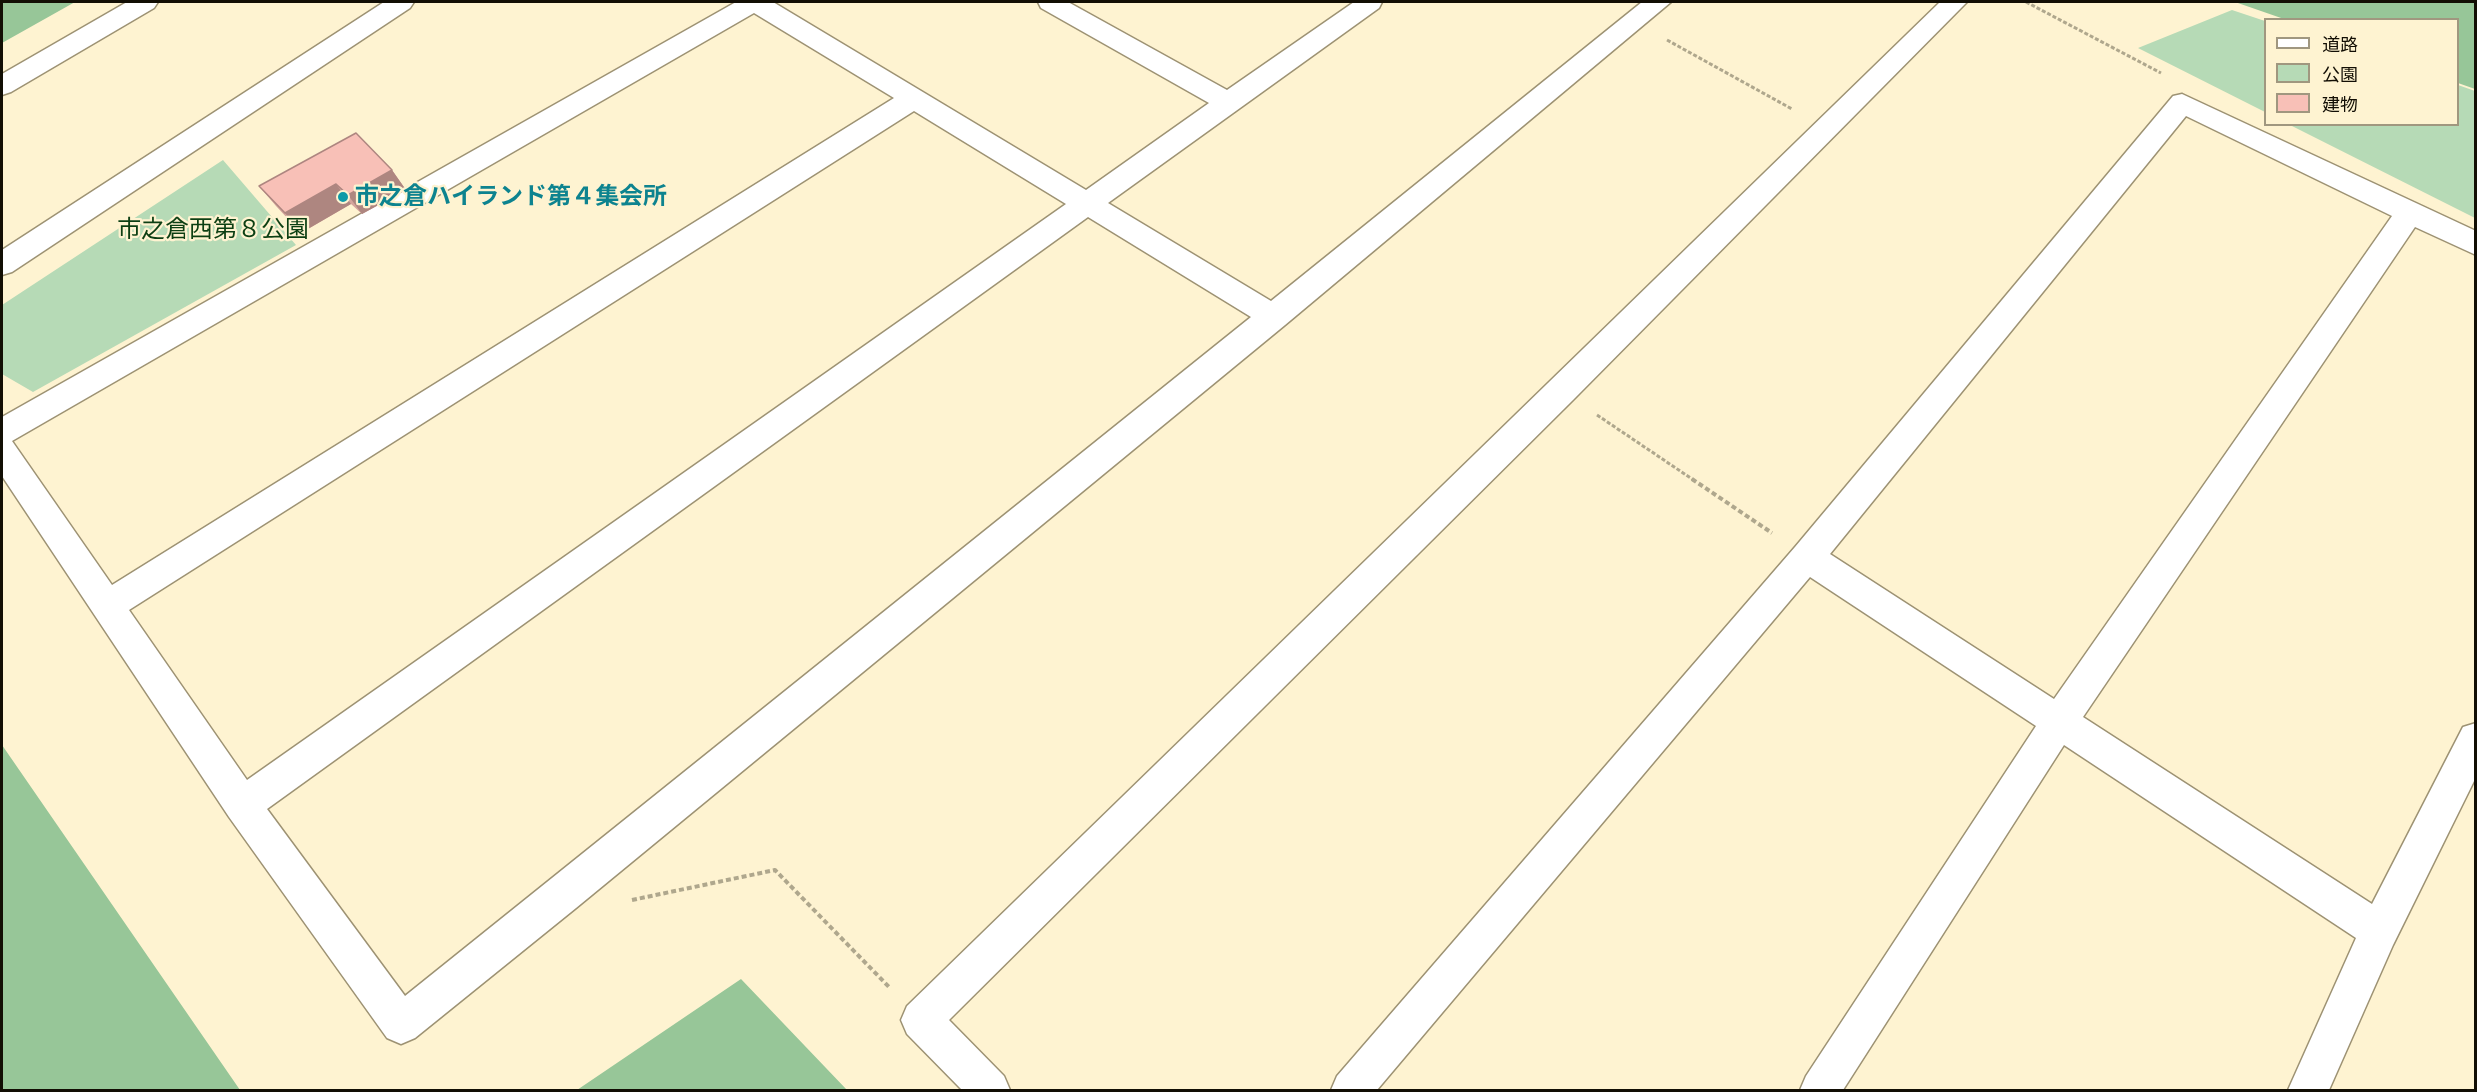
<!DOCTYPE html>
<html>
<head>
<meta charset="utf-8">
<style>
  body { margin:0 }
  #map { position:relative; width:2477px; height:1092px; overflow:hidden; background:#fef3d1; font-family:"Alegreya Sans","Noto Sans JP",sans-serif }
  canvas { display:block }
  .frame { position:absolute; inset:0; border:3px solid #120e04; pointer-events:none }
  .legend { position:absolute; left:2264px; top:18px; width:195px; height:108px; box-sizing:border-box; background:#fef3d1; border:2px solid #a0977f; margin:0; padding:8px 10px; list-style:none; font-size:18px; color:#120e04 }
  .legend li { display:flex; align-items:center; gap:12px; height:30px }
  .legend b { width:30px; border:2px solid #a0977f }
</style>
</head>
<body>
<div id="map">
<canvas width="2477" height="1092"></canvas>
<div class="frame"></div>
<ul class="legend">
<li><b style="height:8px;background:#fff"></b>道路</li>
<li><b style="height:16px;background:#b6dab6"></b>公園</li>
<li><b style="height:16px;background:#f8c0b7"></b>建物</li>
</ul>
</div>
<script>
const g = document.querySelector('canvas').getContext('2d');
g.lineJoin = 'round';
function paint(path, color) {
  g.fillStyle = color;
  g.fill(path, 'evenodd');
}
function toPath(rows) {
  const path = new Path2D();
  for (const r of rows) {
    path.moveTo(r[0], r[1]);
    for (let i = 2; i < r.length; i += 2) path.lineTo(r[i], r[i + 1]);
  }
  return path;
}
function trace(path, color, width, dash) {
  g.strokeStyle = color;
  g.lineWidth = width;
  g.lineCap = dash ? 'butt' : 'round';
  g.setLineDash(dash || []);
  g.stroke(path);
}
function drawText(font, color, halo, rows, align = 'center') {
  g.font = font + ' "Alegreya Sans","Noto Sans JP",sans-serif';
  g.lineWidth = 4.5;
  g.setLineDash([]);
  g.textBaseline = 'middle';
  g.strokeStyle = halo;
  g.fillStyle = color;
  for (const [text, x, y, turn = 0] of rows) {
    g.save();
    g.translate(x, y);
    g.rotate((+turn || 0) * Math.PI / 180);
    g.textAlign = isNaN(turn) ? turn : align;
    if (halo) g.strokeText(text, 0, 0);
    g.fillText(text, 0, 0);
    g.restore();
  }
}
const green = toPath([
  [2232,10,2265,21,2265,112,2138,48],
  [2458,85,2475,91,2475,218,2290,125,2458,124],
  [223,160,296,245,33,392,2,374,2,305]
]);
const forest = toPath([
  [2,2,75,2,2,43],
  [2235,2,2475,2,2475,89,2458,83,2458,20,2284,19],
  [2,745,240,1090,2,1090],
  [741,979,847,1090,577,1090]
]);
const pathFar1 = toPath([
  [2026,2,2161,73],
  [1667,40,1792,109],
  [1597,415,1695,481]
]);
const path = toPath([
  [1692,479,1772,533],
  [632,900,775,870,889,987]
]);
const street = toPath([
  [127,2,158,2,154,8,11,92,2,95,2,74,127,2],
  [384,2,414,2,410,8,12,272,2,275,2,250,384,2],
  [736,2,773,2,1086,190,1209,103,1041,8,1038,2,1068,2,1227,90,1354,2,1382,2,1379,8,1108,203,1271,301,1642,2,1671,2,1285,325,576,908,415,1038,401,1044,387,1038,229,817,2,476,2,417,736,2],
  [754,13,894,98,112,585,12,441,754,13],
  [914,111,1066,204,247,780,129,610,914,111],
  [1088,217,1251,317,405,996,267,809,1088,217],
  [1940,2,1967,2,1573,400,949,1020,1004,1076,1010,1090,962,1090,907,1034,901,1020,907,1006,1940,2],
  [2182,94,2476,231,2476,255,2415,227,2083,717,2372,904,2463,727,2476,723,2476,777,2393,945,2329,1090,2288,1090,2356,938,2064,745,1843,1090,1800,1090,1806,1076,2036,726,1810,577,1377,1090,1331,1090,1337,1076,1795,547,2173,96,2182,94],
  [2186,116,2392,216,2054,699,1830,554,2186,116]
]);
const wall = toPath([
  [392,170,406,190,362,214,351,204,301,233,276,206,259,186]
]);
const shadedWall = toPath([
  [392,170,406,190,362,214,348,195],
  [336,184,351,204,301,233,285,213]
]);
const building = toPath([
  [356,133,392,170,348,195,336,184,285,213,259,186,356,133]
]);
const markers = [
  [343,197,6,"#0f9aa8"]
];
const cultureNames = [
  ["市之倉ハイランド第４集会所",355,197]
];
const parkNames = [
  ["市之倉西第８公園",213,230]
];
paint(green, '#b6dab6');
paint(forest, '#97c698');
trace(street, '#9d9273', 3);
trace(pathFar1, '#afa78d', 3, [4, 2]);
trace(path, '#afa78d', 4, [5, 3]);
paint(street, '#fff');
paint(wall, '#d5a59d');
paint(shadedWall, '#ae8680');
paint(building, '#f8c0b7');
trace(building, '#ae8680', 1.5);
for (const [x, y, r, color] of markers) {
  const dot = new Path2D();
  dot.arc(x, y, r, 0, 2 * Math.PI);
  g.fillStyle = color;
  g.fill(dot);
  trace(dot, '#fef3d1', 2);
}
drawText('bold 24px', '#0d838f', '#fef3d1', cultureNames, 'left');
drawText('24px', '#0c3f13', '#fef3d1', parkNames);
</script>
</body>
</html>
